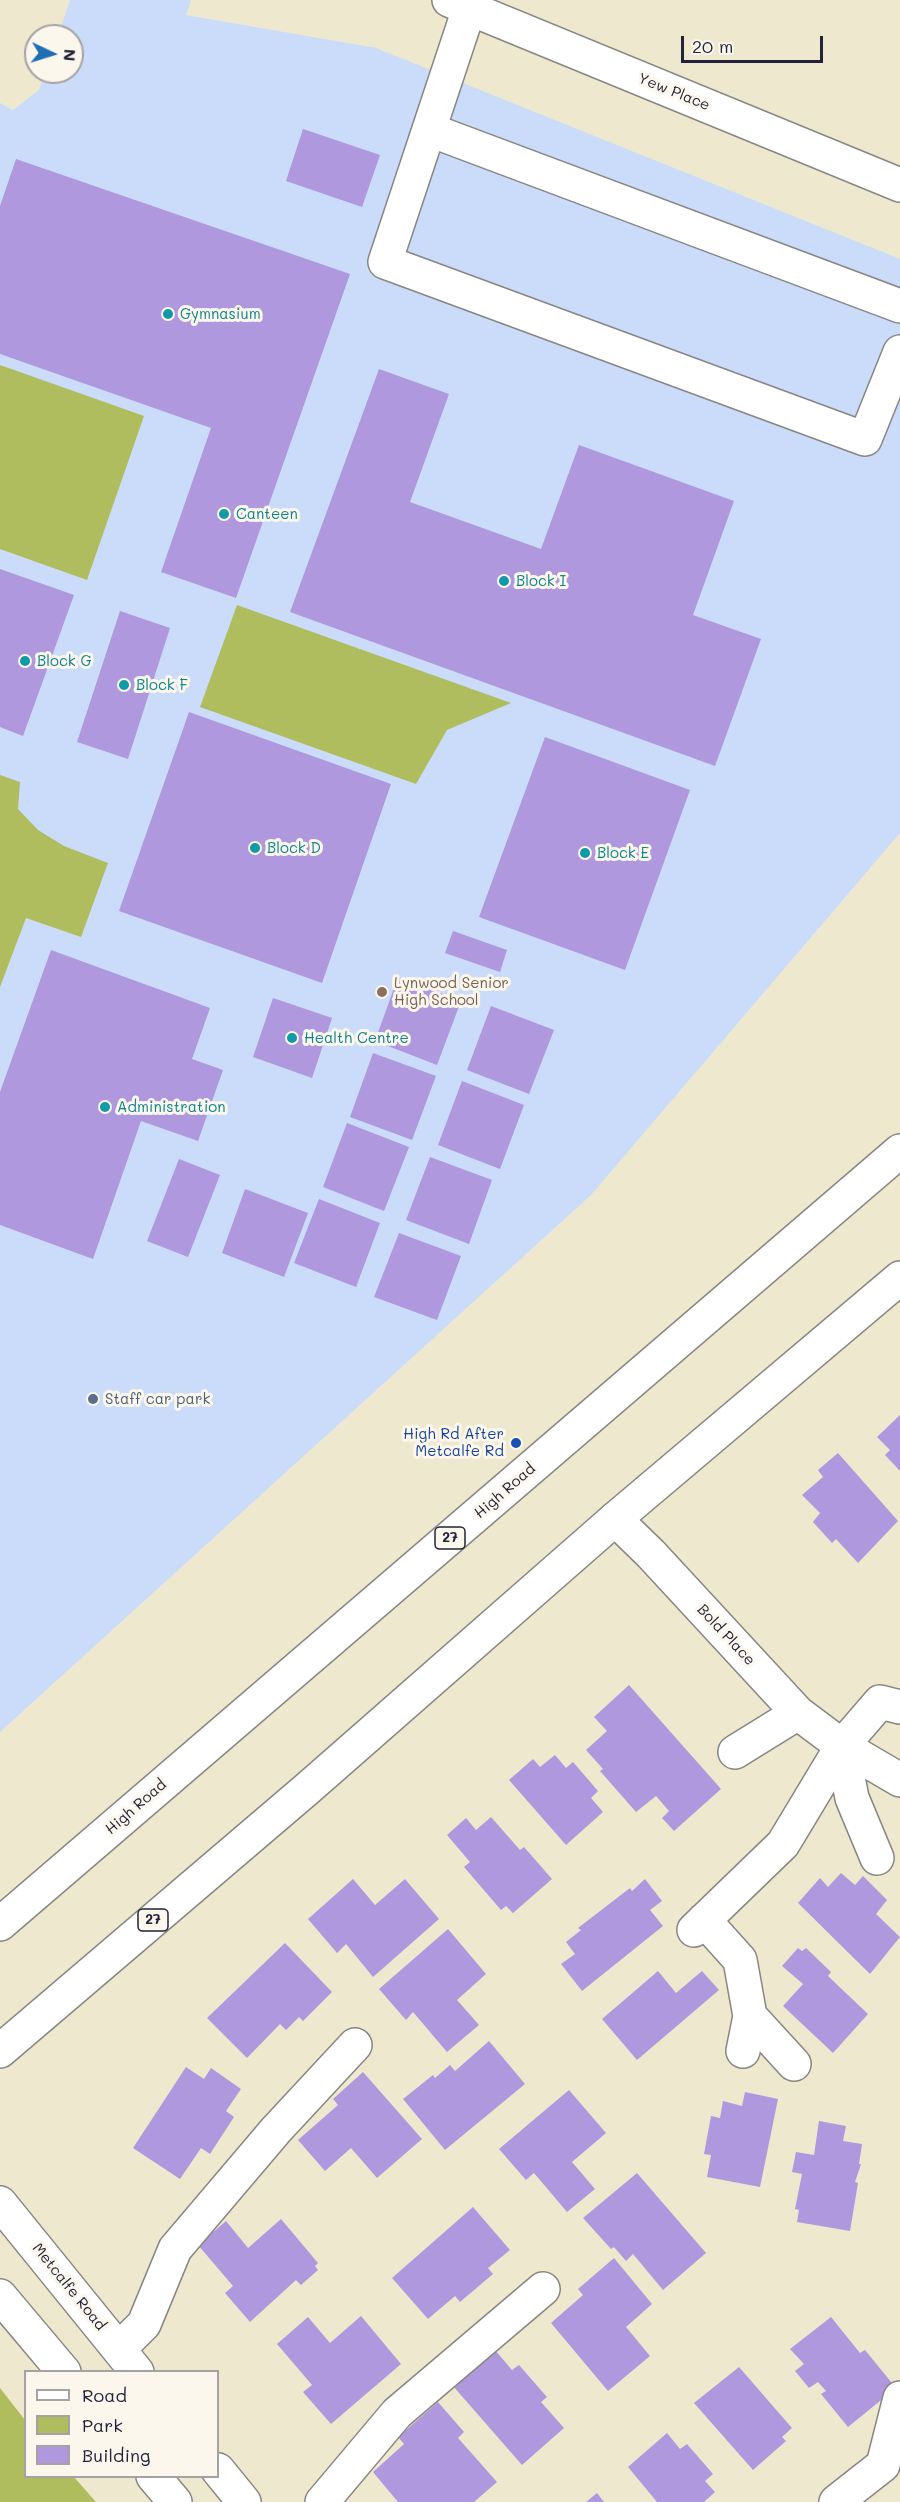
<!DOCTYPE html>
<html>
<head>
<meta charset="utf-8">
<style>
  body { margin:0 }
  #map { position:relative; width:900px; height:2502px; overflow:hidden; background:#eee9ce; font-family:Mali,sans-serif }
  canvas { display:block }
  .legend { position:absolute; left:24px; top:2370px; width:195px; height:108px; box-sizing:border-box; background:#fbf7ec; border:2px solid #a4a2a5; margin:0; padding:8px 10px; list-style:none; font-size:18px; color:#22223b }
  .legend li { display:flex; align-items:center; gap:12px; height:30px }
  .legend b { width:30px; border:2px solid #a4a2a5 }
  .north { position:absolute; left:24px; top:24px; width:60px; height:60px; box-sizing:border-box; background:#fbf7ec; border:2px solid #a4a2a5; border-radius:50%; rotate:94deg; font-size:16px; font-weight:700; line-height:24px; text-align:center; color:#22223b }
  .north::after { content:''; display:block; margin:auto; width:21px; height:27px; background:#1f6fb2; clip-path:polygon(50% 0,100% 100%,50% 72%,0 100%) }
  .scale { position:absolute; left:681px; top:36px; width:142px; height:27px; box-sizing:border-box; border:3px solid #22223b; border-top:0; padding-left:8px; font-size:18px; line-height:21px; white-space:nowrap; color:#22223b; -webkit-text-stroke:4px #fbf7ec; paint-order:stroke }
</style>
</head>
<body>
<div id="map">
<canvas width="900" height="2502"></canvas>
<ul class="legend">
<li><b style="height:8px;background:#fff"></b>Road</li>
<li><b style="height:16px;background:#b0bd5f"></b>Park</li>
<li><b style="height:16px;background:#af98dd"></b>Building</li>
</ul>
<div class="north">N</div>
<div class="scale">20 m</div>
</div>
<script>
const g = document.querySelector('canvas').getContext('2d');
g.lineJoin = 'round';
function paint(path, color) {
  g.fillStyle = color;
  g.fill(path, 'evenodd');
}
function toPath(rows) {
  const path = new Path2D();
  for (const r of rows) {
    path.moveTo(r[0], r[1]);
    for (let i = 2; i < r.length; i += 2) path.lineTo(r[i], r[i + 1]);
  }
  return path;
}
function trace(path, color, width, dash) {
  g.strokeStyle = color;
  g.lineWidth = width;
  g.lineCap = dash ? 'butt' : 'round';
  g.setLineDash(dash || []);
  g.stroke(path);
}
function drawText(font, color, halo, rows, align = 'center') {
  g.font = font + ' Mali,sans-serif';
  g.lineWidth = 6;
  g.setLineDash([]);
  g.textBaseline = 'middle';
  g.strokeStyle = halo;
  g.fillStyle = color;
  for (const [text, x, y, turn = 0] of rows) {
    g.save();
    g.translate(x, y);
    g.rotate((+turn || 0) * Math.PI / 180);
    g.textAlign = isNaN(turn) ? turn : align;
    if (halo) g.strokeText(text, 0, 0);
    g.fillText(text, 0, 0);
    g.restore();
  }
}
const built = toPath([
  [70,0,191,0,186,15,376,48,900,259,900,833,591,1195,0,1732,0,103,13,110,39,90,45,72,72,72,72,36,58,36]
]);
const green = toPath([
  [0,365,144,416,87,580,0,549],
  [237,605,511,703,447,730,416,784,200,707],
  [0,775,20,782,18,809,38,830,64,846,108,863,81,937,26,918,0,987],
  [0,2388,25,2420,26,2476,74,2477,96,2502,0,2502]
]);
const building = toPath([
  [303,129,380,155,362,207,286,181],
  [16,159,350,274,236,598,161,572,211,428,0,354,0,206],
  [379,369,449,394,410,502,541,549,579,445,734,501,693,615,761,639,715,766,290,612],
  [0,569,74,595,23,736,0,727],
  [120,611,170,628,128,759,77,742],
  [189,712,391,784,322,983,119,911],
  [545,737,690,790,625,970,479,917],
  [453,931,507,950,500,972,445,953],
  [51,950,210,1008,192,1059,223,1070,198,1141,141,1121,93,1259,0,1225,0,1092],
  [398,977,461,1001,437,1065,375,1041],
  [273,998,332,1018,312,1078,253,1057],
  [491,1006,554,1030,529,1094,467,1070],
  [373,1053,436,1076,412,1140,350,1117],
  [462,1081,524,1105,500,1169,438,1145],
  [347,1123,409,1147,384,1211,323,1187],
  [430,1157,492,1180,469,1244,406,1220],
  [179,1159,220,1175,188,1257,147,1241],
  [245,1189,308,1213,284,1277,222,1253],
  [319,1199,380,1223,356,1287,294,1263],
  [399,1233,461,1256,437,1320,374,1297],
  [900,1415,900,1471,885,1455,890,1450,877,1437],
  [838,1453,898,1521,858,1563,836,1539,832,1543,813,1522,820,1513,802,1495,823,1477,818,1470],
  [629,1685,721,1789,674,1831,662,1818,669,1811,656,1796,636,1812,600,1771,603,1769,586,1750,607,1731,594,1717],
  [555,1755,566,1768,573,1762,598,1791,591,1798,603,1812,566,1845,509,1780,533,1759,540,1767],
  [491,1817,520,1850,524,1847,552,1879,513,1913,506,1906,501,1910,464,1867,470,1862,447,1835,466,1818,476,1830],
  [841,1873,855,1885,863,1876,887,1900,876,1914,900,1937,870,1974,798,1903,820,1878,828,1887],
  [353,1879,375,1905,405,1879,439,1919,373,1977,346,1944,337,1953,308,1919],
  [645,1879,662,1901,650,1910,663,1926,582,1991,561,1964,575,1954,566,1942,581,1930,578,1928,630,1888,632,1891],
  [448,1929,486,1974,457,2000,479,2025,447,2052,413,2012,406,2020,379,1989],
  [285,1943,332,1992,303,2021,299,2017,286,2030,280,2024,247,2058,207,2018],
  [798,1948,802,1951,806,1948,831,1972,828,1976,868,2014,833,2053,783,2006,803,1984,782,1966],
  [658,1971,676,1993,702,1971,719,1990,637,2060,602,2019],
  [489,2041,525,2084,445,2150,403,2099,433,2075,435,2078,450,2065,455,2071],
  [186,2067,204,2079,211,2068,241,2089,226,2111,234,2117,210,2154,201,2148,180,2179,133,2148],
  [363,2072,422,2139,377,2178,351,2148,325,2171,298,2140,338,2105,333,2099],
  [569,2090,606,2133,572,2162,595,2189,567,2212,534,2173,526,2180,499,2149],
  [745,2092,778,2099,760,2187,707,2177,711,2155,704,2154,711,2116,720,2118,723,2101,742,2106],
  [819,2121,846,2126,843,2141,862,2144,859,2164,861,2164,855,2182,858,2183,850,2231,797,2222,799,2210,795,2209,802,2174,792,2172,796,2152,814,2155],
  [637,2173,706,2253,663,2290,633,2254,626,2261,614,2247,611,2249,583,2218],
  [473,2207,510,2250,488,2268,493,2274,460,2302,455,2296,428,2319,392,2278],
  [281,2219,318,2263,315,2266,318,2270,301,2285,296,2280,250,2322,225,2293,233,2286,198,2245,226,2221,248,2248],
  [614,2258,652,2304,626,2327,650,2356,608,2391,551,2323,583,2295,578,2289],
  [361,2316,401,2364,331,2424,303,2392,312,2385,277,2344,308,2317,330,2343],
  [831,2317,860,2353,865,2350,896,2388,848,2427,821,2394,826,2391,818,2382,809,2388,795,2371,804,2364,790,2349],
  [495,2350,512,2370,519,2365,547,2397,541,2402,564,2428,522,2465,453,2386],
  [739,2367,792,2428,782,2437,786,2441,753,2470,694,2403],
  [438,2402,464,2432,458,2438,497,2482,474,2502,398,2502,373,2472,404,2444,398,2437],
  [667,2433,680,2449,687,2444,713,2474,705,2481,715,2492,704,2502,657,2502,628,2467],
  [597,2493,604,2502,586,2502]
]);
const minor = toPath([
  [449,0,900,185],
  [469,9,385,262,865,439,900,352],
  [430,130,900,306],
  [615,1519,651,1554,798,1713,842,1746,900,1780],
  [842,1746,852,1798,877,1858],
  [735,1752,798,1713],
  [704,1920,740,1960,750,2016,743,2051],
  [694,1930,783,1844,842,1746,880,1702,900,1707],
  [750,2016,794,2064],
  [119,2349,144,2324,175,2249,276,2130,355,2045],
  [322,2502,397,2413,543,2289],
  [836,2502,883,2465,900,2398]
]);
const major = toPath([
  [0,1924,900,1151],
  [0,2051,307,1789,615,1519,900,1278],
  [0,2203,137,2372],
  [0,2296,64,2372],
  [218,2470,244,2502],
  [153,2476,175,2502]
]);
const markers = [
  [168,314,6,"#0f9aa8"],
  [224,514,6,"#0f9aa8"],
  [504,581,6,"#0f9aa8"],
  [25,661,6,"#0f9aa8"],
  [124,685,6,"#0f9aa8"],
  [255,848,6,"#0f9aa8"],
  [585,853,6,"#0f9aa8"],
  [382,992,6,"#8d6e63"],
  [292,1038,6,"#0f9aa8"],
  [105,1107,6,"#0f9aa8"],
  [93,1399,6,"#5c6f8a"],
  [516,1443,6,"#1a4fb4"]
];
const shields = [
  [450,1538,30],
  [153,1920,30]
];
const shieldNames = [
  ["27",450,1538],
  ["27",153,1920]
];
const streetNames = [
  ["Yew Place",674,92,22],
  ["High Road",505,1491,-41],
  ["Bold Place",726,1635,47],
  ["High Road",136,1807,-41],
  ["Metcalfe Road",69,2287,51]
];
const cultureNames = [
  ["Gymnasium",180,314],
  ["Canteen",236,514],
  ["Block I",516,581],
  ["Block G",37,661],
  ["Block F",136,685],
  ["Block D",267,848],
  ["Block E",597,853],
  ["Health Centre",304,1038],
  ["Administration",117,1107]
];
const educationNames = [
  ["Lynwood Senior",394,983],
  ["High School",394,1000]
];
const serviceNames = [
  ["Staff car park",105,1399]
];
const transitNames = [
  ["High Rd After",504,1434],
  ["Metcalfe Rd",504,1451]
];
paint(built, '#cadcf9');
paint(green, '#b0bd5f');
paint(building, '#af98dd');
trace(minor, '#888684', 36);
trace(major, '#888684', 36);
trace(minor, '#fff', 33);
trace(major, '#fff', 33);
for (const [x, y, r, color] of markers) {
  const dot = new Path2D();
  dot.arc(x, y, r, 0, 2 * Math.PI);
  g.fillStyle = color;
  g.fill(dot);
  trace(dot, '#fbf7ec', 2);
}
for (const [x, y, w] of shields) {
  const box = new Path2D();
  box.roundRect(x - w / 2, y - 11, w, 22, 4.5);
  g.fillStyle = '#fbf7ec';
  g.fill(box);
  trace(box, '#22223b', 1.5);
}
drawText('bold 14px', '#22223b', null, shieldNames);
drawText('15px', '#22223b', '#fbf7ec', streetNames);
drawText('15px', '#0d838f', '#fbf7ec', cultureNames, 'left');
drawText('15px', '#785e54', '#fbf7ec', educationNames, 'left');
drawText('15px', '#4e5e75', '#fbf7ec', serviceNames, 'left');
drawText('15px', '#164399', '#fbf7ec', transitNames, 'right');
</script>
</body>
</html>
